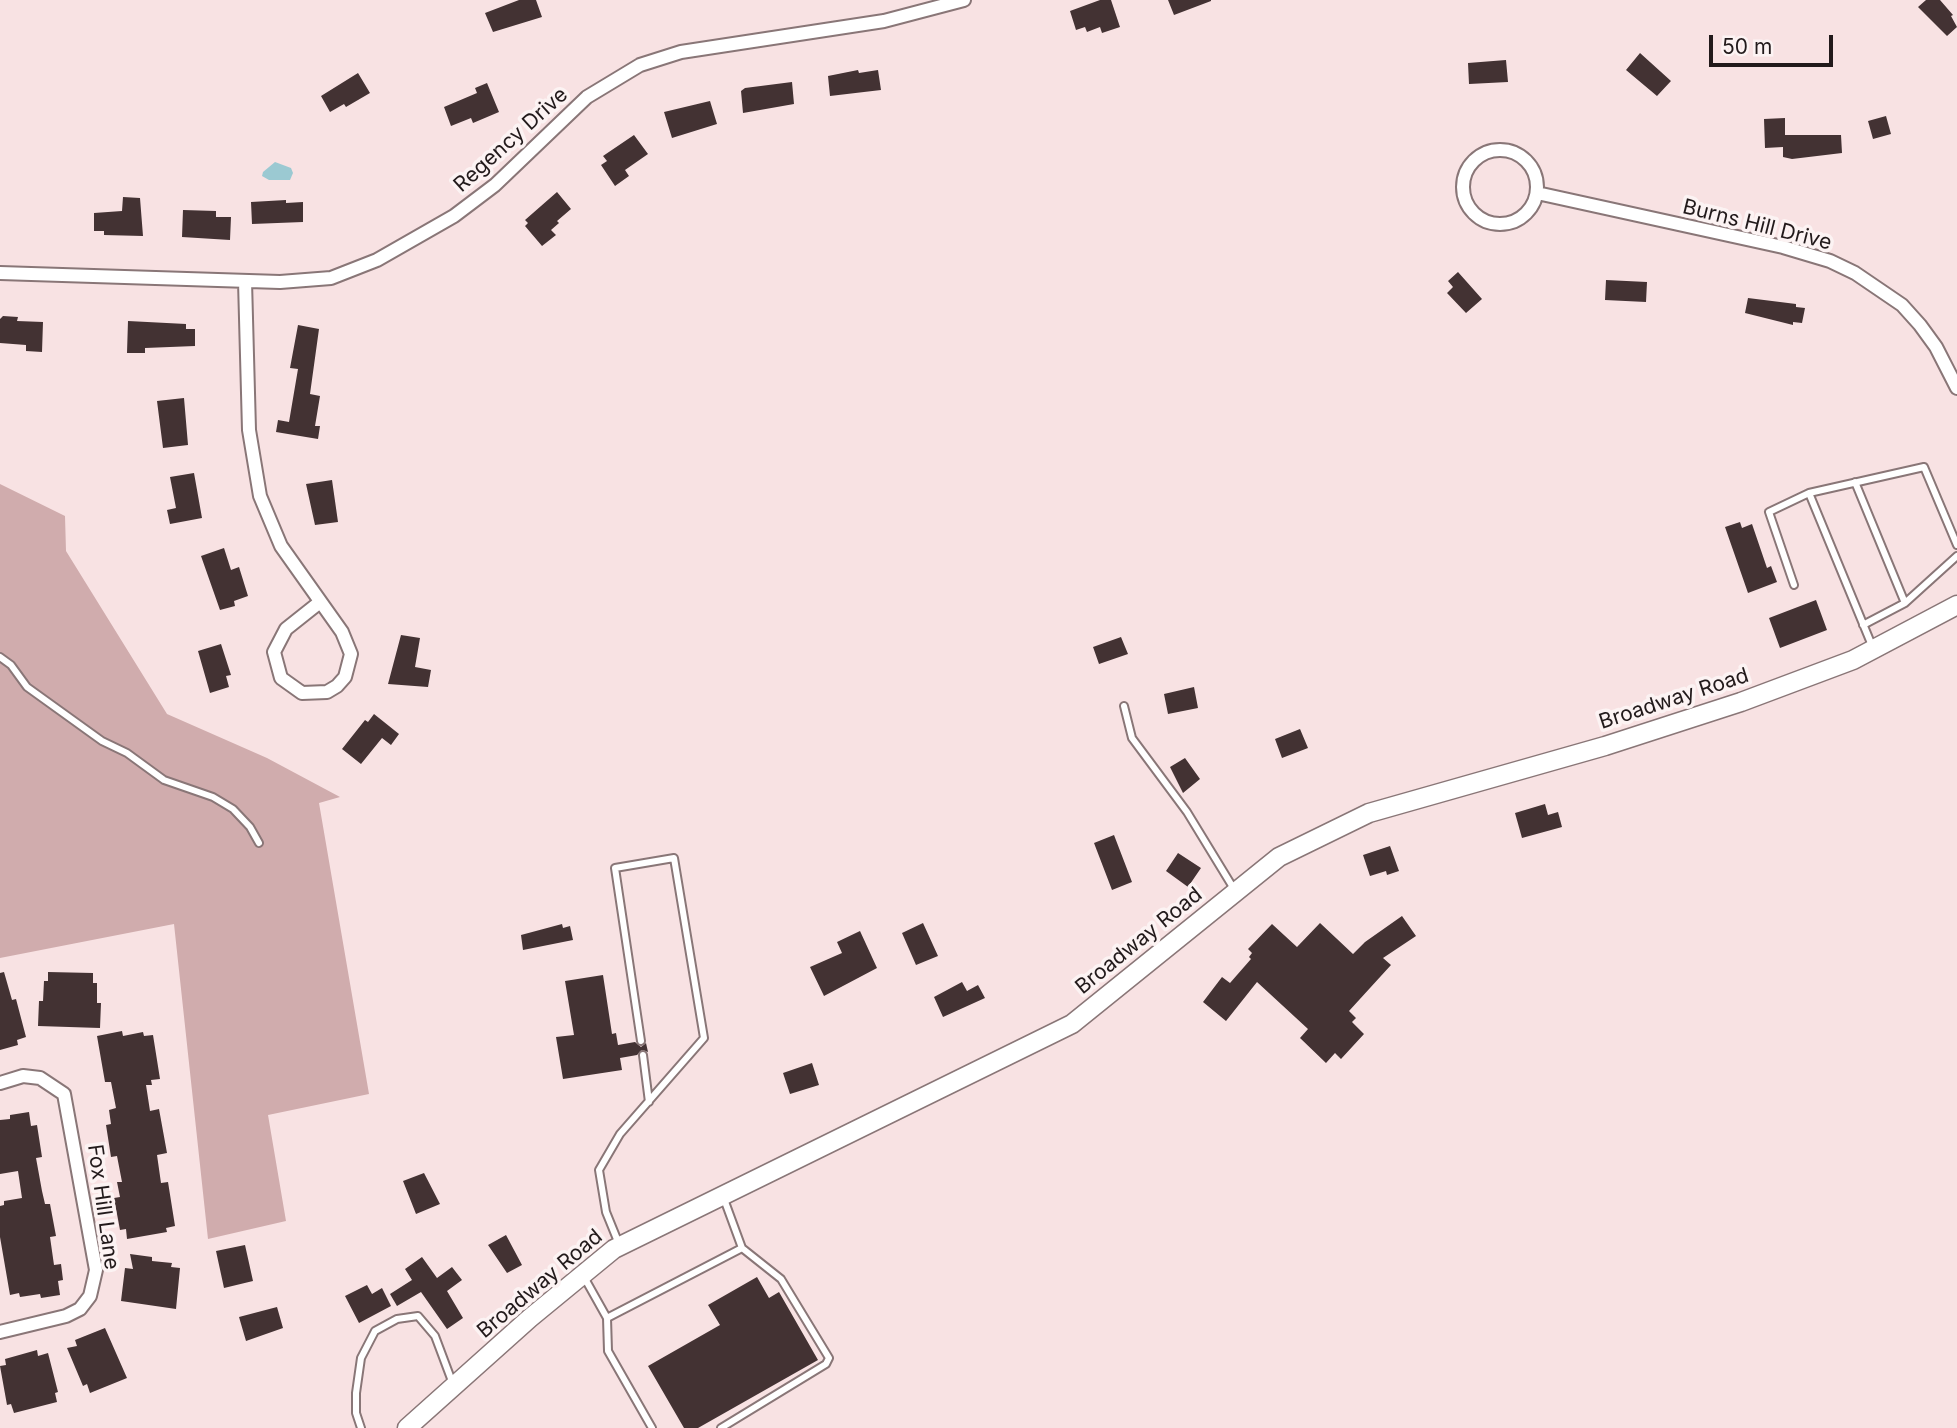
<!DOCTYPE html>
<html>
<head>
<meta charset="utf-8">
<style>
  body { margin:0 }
  #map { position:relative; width:1957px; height:1428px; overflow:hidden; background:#f8e2e3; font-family:Inter,sans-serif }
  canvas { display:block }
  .scale { position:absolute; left:1709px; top:35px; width:124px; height:32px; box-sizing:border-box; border:4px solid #221a1b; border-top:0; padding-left:9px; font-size:21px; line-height:24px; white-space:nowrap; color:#221a1b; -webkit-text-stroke:5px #fcf3f3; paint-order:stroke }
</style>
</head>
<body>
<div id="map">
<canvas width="1957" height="1428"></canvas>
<div class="scale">50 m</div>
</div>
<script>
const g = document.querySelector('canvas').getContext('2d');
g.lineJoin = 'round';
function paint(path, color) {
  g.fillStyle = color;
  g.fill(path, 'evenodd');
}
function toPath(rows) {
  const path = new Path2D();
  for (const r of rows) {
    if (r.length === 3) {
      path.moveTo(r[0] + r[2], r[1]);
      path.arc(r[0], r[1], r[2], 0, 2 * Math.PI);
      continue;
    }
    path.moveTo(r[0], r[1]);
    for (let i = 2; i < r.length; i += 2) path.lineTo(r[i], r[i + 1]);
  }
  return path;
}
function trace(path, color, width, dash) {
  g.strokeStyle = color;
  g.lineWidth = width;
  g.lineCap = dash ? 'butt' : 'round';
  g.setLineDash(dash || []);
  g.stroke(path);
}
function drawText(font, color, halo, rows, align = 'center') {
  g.font = font + ' Inter,sans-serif';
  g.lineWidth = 7;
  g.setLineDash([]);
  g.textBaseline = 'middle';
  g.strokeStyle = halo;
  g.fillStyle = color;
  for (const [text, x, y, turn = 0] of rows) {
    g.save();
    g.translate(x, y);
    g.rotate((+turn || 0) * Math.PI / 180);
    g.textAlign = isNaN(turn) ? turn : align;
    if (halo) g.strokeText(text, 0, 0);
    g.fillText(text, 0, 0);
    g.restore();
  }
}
const green = toPath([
  [0,484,65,516,66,551,167,714,267,758,340,797,319,803,369,1094,268,1115,286,1221,208,1239,174,924,0,958]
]);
const water = toPath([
  [275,162,291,168,293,173,290,180,269,180,262,176,263,172]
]);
const building = toPath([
  [519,0,536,0,542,17,493,32,485,13],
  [1100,0,1111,0,1120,27,1102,33,1100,27,1087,32,1085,27,1076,30,1070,11],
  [1168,0,1211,0,1211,1,1174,15],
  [1926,0,1940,0,1953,15,1951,16,1957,27,1947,36,1918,7],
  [1640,53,1671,81,1657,96,1626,70],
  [1506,60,1508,82,1469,84,1468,63],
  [858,70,859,73,878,70,881,90,830,96,828,76],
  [358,73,370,93,346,107,344,104,330,112,321,96],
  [792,82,794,104,743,113,741,91,745,88],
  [487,83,499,112,473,123,471,118,451,126,444,107,477,93,475,88],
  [710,101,717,124,672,138,664,112],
  [1886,116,1891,134,1873,139,1868,121],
  [1785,118,1785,135,1841,135,1842,153,1792,159,1783,157,1783,147,1765,148,1764,119],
  [634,135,648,154,625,170,629,176,615,186,601,165,607,161,603,156],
  [557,192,571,209,557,221,559,223,551,230,556,235,542,246,525,226,528,223,525,220],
  [123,197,140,198,143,236,104,235,104,231,94,231,94,213,122,211],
  [286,200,286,203,303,202,303,222,252,224,251,202],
  [183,210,216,211,216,217,231,217,230,240,182,237],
  [1458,272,1482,299,1466,313,1447,293,1453,287,1448,281],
  [1606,280,1647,282,1646,302,1605,300],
  [1748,298,1796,304,1796,307,1805,308,1802,323,1793,322,1793,325,1745,313],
  [3,316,18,317,17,321,43,322,42,352,26,351,26,345,0,343,0,319],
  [128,321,186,324,186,329,195,329,195,346,145,348,145,353,127,353],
  [298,325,319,329,310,394,320,396,315,426,320,426,318,439,276,432,278,420,289,422,298,369,290,368],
  [184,398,188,445,163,448,157,401],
  [194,473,202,518,170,524,167,510,176,508,170,477],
  [332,480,338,522,315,525,306,484],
  [1740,522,1742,528,1752,524,1767,568,1771,566,1777,582,1748,593,1725,527],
  [224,548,231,570,239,567,248,596,234,601,235,606,220,610,201,556],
  [1816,600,1827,630,1780,648,1769,618],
  [401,635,420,638,415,667,431,670,428,687,388,684],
  [1121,637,1128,654,1099,664,1093,647],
  [221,644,231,675,226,676,229,687,210,693,198,651],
  [1194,687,1198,708,1168,714,1164,694],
  [374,714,399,734,391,745,382,738,361,764,342,749,365,720,368,722],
  [1300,729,1308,748,1282,758,1275,739],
  [1185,758,1200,779,1183,793,1170,767],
  [1545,804,1548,815,1558,812,1562,827,1522,838,1515,813],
  [1114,835,1132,882,1112,890,1094,843],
  [1390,846,1399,871,1387,875,1386,871,1370,876,1363,855],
  [1178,853,1201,868,1188,887,1166,871],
  [1402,916,1416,936,1383,958,1391,965,1349,1011,1356,1018,1352,1022,1364,1034,1341,1059,1335,1053,1326,1063,1300,1038,1308,1029,1257,982,1226,1021,1203,1002,1222,977,1230,983,1251,959,1249,957,1252,953,1248,949,1272,924,1297,947,1320,923,1353,954,1365,942],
  [923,923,938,956,916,965,902,933],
  [562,924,563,928,570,926,573,940,523,950,521,935],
  [860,931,877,968,824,996,810,967,842,953,837,942],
  [4,972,12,1000,16,999,26,1037,17,1040,18,1045,0,1050,0,973],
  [48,972,93,973,93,983,97,983,97,1003,101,1003,100,1028,38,1026,39,1001,43,1001,44,981,48,981],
  [603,975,612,1034,616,1033,618,1045,635,1042,641,1047,646,1043,648,1052,642,1050,637,1055,620,1058,622,1070,563,1079,556,1037,574,1035,565,981],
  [962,982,967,991,978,985,985,998,943,1017,934,997],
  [122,1031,123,1036,143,1032,144,1036,153,1035,160,1079,151,1080,152,1085,146,1085,150,1111,159,1109,167,1153,157,1155,161,1183,168,1182,175,1226,166,1228,167,1232,127,1239,126,1229,120,1230,114,1198,120,1197,117,1182,122,1182,117,1156,111,1157,106,1125,111,1124,109,1110,116,1108,111,1082,105,1082,97,1036],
  [812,1063,819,1085,790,1094,783,1073],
  [29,1112,31,1126,37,1125,42,1157,36,1158,42,1191,45,1204,50,1204,56,1236,50,1237,54,1265,61,1264,63,1280,58,1281,60,1295,41,1298,40,1294,20,1297,19,1293,10,1295,0,1237,0,1206,4,1205,4,1201,22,1198,18,1171,0,1174,0,1120,10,1119,10,1115],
  [424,1173,440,1204,416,1214,403,1181],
  [506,1235,522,1265,507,1273,488,1245],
  [245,1245,253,1281,224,1288,216,1251],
  [130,1254,152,1257,152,1261,172,1263,171,1267,180,1268,176,1309,121,1301,125,1268,133,1269],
  [422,1257,437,1278,452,1267,462,1280,447,1291,463,1318,447,1329,421,1292,397,1306,390,1294,412,1280,405,1269],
  [757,1277,769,1298,779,1292,818,1360,698,1428,684,1428,648,1366,720,1325,708,1305],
  [367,1285,372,1294,382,1288,391,1306,359,1323,345,1296],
  [277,1307,283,1328,246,1341,239,1317],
  [105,1328,127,1378,90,1393,87,1384,83,1386,67,1348,77,1346,75,1340],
  [37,1350,38,1356,48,1353,58,1392,55,1393,57,1402,14,1413,11,1404,7,1405,0,1366,6,1365,5,1359]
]);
const lane = toPath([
  [1855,482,1905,603],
  [1809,493,1924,467,1957,545],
  [1794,585,1769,512,1809,493,1873,648],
  [1863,625,1905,603,1957,556],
  [0,657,11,665,27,687,102,741,127,753,164,780,213,797,233,809,250,827,259,843],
  [1124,706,1132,738,1187,812,1234,889],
  [643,1055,649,1102],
  [619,1244,606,1212,599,1170,620,1134,704,1038,674,858,615,868,641,1041],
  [584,1277,607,1318,742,1248,724,1199],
  [607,1318,608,1351,652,1428],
  [361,1428,356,1413,356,1393,361,1358,375,1331,397,1319,418,1316,435,1336,453,1384],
  [721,1428,826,1364,829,1358,781,1279,742,1248]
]);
const street = toPath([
  [1500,187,37],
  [1537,193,1783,247,1830,261,1855,273,1902,305,1920,325,1936,347,1957,388],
  [0,273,280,282,331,278,377,260,454,216,495,185,587,97,640,65,681,52,884,21,964,0],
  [245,281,249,430,260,496,281,546,342,632,351,654,345,677,337,686,327,692,302,693,281,678,274,652,286,629,320,602],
  [0,1083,23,1076,40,1078,64,1094,96,1270,90,1296,80,1309,66,1316,0,1332]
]);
const secondary = toPath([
  [407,1428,530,1318,614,1249,1072,1024,1279,857,1369,813,1605,746,1741,702,1853,660,1957,605]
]);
const streetNames = [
  ["Regency Drive",511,140,-42],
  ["Burns Hill Drive",1757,225,14],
  ["Broadway Road",1674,699,-18],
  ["Broadway Road",1139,941,-39],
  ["Fox Hill Lane",103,1207,82],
  ["Broadway Road",540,1284,-40]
];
paint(green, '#d0acad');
paint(water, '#9bc9d2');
paint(building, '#433233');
trace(lane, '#897677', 10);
trace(street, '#897677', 16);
trace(secondary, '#897677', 21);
trace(lane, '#fff', 6);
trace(street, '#fff', 12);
trace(secondary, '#fff', 18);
drawText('21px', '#221a1b', '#fcf3f3', streetNames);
</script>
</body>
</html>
